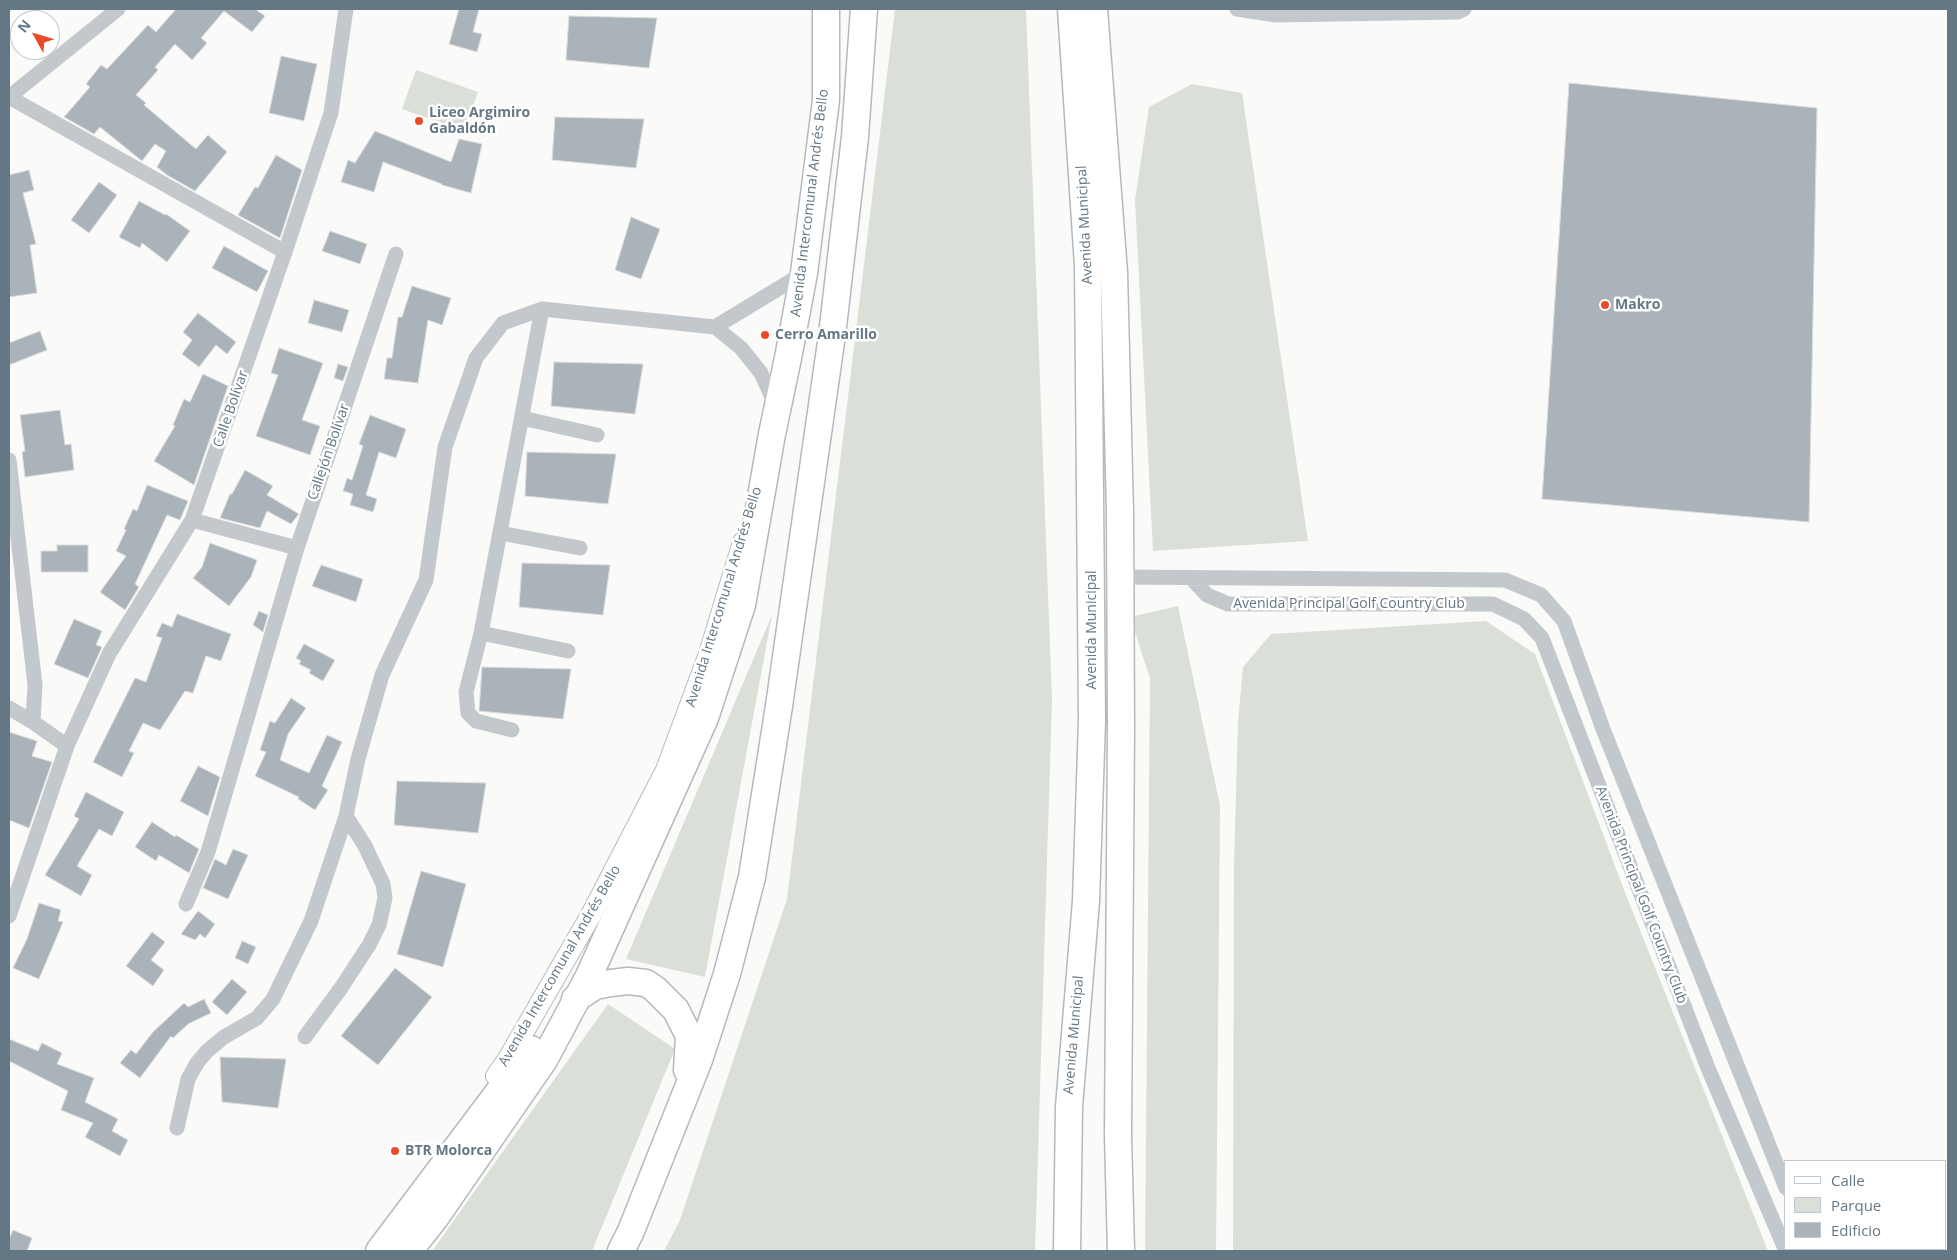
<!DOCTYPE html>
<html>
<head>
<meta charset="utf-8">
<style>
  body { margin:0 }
  #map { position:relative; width:1957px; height:1260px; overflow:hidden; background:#fafaf8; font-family:"Open Sans",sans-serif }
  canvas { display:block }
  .frame { position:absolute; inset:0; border:10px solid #647784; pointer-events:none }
  .legend { position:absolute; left:1784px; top:1160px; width:162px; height:90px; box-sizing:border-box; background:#fff; border:1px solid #c1c9ce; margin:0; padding:6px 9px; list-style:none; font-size:15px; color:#647784 }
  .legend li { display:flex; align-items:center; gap:10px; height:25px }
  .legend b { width:25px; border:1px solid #c1c9ce }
  .north { position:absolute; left:10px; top:10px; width:50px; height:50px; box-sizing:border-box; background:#fff; border:1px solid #c1c9ce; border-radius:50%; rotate:309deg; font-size:14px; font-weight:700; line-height:20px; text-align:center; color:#647784 }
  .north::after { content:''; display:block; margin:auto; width:18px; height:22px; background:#e94b29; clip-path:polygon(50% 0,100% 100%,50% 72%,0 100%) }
</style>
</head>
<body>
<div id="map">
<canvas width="1957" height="1260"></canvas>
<div class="frame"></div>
<ul class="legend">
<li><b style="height:6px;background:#fff"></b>Calle</li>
<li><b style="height:14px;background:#dadfd7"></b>Parque</li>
<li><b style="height:14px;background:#aab3ba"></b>Edificio</li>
</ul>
<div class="north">N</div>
</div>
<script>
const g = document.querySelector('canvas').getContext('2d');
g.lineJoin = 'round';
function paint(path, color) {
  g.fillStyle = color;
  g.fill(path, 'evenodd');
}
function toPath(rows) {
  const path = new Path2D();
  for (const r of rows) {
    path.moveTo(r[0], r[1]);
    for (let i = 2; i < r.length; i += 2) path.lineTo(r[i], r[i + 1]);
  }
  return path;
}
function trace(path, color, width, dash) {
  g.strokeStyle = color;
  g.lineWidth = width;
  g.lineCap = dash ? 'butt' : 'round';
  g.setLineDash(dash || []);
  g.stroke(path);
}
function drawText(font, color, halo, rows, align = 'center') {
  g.font = font + ' "Open Sans",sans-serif';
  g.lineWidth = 5;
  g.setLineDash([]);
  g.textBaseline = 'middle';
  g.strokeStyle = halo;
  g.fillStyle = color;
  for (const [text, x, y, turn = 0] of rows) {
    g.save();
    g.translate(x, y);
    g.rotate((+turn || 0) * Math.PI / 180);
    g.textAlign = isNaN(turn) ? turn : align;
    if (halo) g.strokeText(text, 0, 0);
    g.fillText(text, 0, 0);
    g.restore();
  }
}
const green = toPath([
  [895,9,1026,9,1052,700,1035,1251,664,1251,680,1220,787,899],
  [416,70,478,92,464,131,402,109],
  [1192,84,1242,93,1308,541,1153,551,1135,200,1149,107],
  [1178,606,1220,806,1216,1251,1145,1251,1150,678,1130,617],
  [772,615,705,977,626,959],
  [1486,621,1535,654,1624,890,1768,1251,1233,1251,1234,867,1238,722,1243,667,1271,634],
  [608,1004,675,1049,592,1251,432,1251]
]);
const building = toPath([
  [176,9,255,9,265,16,252,32,224,11,201,38,207,43,192,60,175,44,155,67,158,70,136,95,146,103,144,105,196,149,208,135,227,152,195,191,167,175,157,167,166,151,155,144,142,161,100,127,94,134,64,117,90,87,86,84,101,65,107,69,148,25,156,32,176,9],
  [459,9,479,9,473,32,482,34,477,52,449,44,459,9],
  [569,16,657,18,649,68,566,60,569,16],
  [281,56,317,64,304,121,269,113,281,56],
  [1569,83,1817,108,1809,522,1542,499,1569,83],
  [555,117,644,119,636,168,552,160,555,117],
  [375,131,451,162,459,139,482,144,471,193,442,185,442,184,383,162,374,192,341,182,348,160,355,163,375,131],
  [276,155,302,170,280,238,238,215,255,187,258,188,276,155],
  [29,170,34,190,23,193,36,244,30,245,37,293,9,297,9,175,29,170],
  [99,182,117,195,89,233,71,220,99,182],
  [139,201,165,215,166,214,190,231,167,262,142,243,140,248,119,237,139,201],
  [631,217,660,229,641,279,615,270,631,217],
  [330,231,367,244,360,264,322,251,330,231],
  [224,246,268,271,257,292,212,268,224,246],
  [412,286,451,298,442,325,428,320,418,383,384,379,387,358,392,358,398,317,402,317,412,286],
  [314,300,349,310,342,332,308,323,314,300],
  [198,313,236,342,227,354,216,345,199,367,182,354,192,340,183,332,198,313],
  [40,331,47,350,9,365,9,343,40,331],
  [279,348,323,363,302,420,320,426,310,455,256,436,278,375,271,373,279,348],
  [554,362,643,364,635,414,551,406,554,362],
  [338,364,348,367,343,381,334,378,338,364],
  [203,374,228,386,194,485,154,461,175,426,173,425,184,399,190,402,203,374],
  [60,410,65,445,71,444,74,470,25,477,22,452,25,451,20,415,60,410],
  [370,415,406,429,396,458,379,452,366,495,377,499,373,512,350,505,353,494,343,491,347,478,352,480,363,446,359,444,370,415],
  [527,452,616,454,608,504,525,496,527,452],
  [245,470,273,486,267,495,299,514,291,524,267,511,260,528,220,518,230,494,232,494,245,470],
  [147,485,188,501,180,520,167,515,135,584,139,587,125,610,100,592,126,556,116,551,126,530,124,529,133,509,137,511,147,485],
  [210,543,257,560,251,577,229,606,193,578,202,567,210,543],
  [57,545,88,545,88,572,41,572,41,551,57,551,57,545],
  [522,563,610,565,603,615,519,607,522,563],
  [321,565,363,579,356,602,312,586,321,565],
  [259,611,268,615,263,632,253,625,259,611],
  [177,614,231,634,221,661,206,656,193,693,185,691,160,730,143,723,129,751,134,753,122,777,93,762,135,678,146,682,162,638,156,636,162,623,172,627,177,614],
  [74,619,102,631,96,645,102,647,88,678,54,664,74,619],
  [304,644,335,660,323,681,309,673,311,670,299,664,301,661,296,658,304,644],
  [482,667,571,669,563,719,479,711,482,667],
  [291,698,306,708,288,734,280,760,309,773,327,735,342,742,322,786,328,790,315,810,298,799,299,797,255,776,266,752,260,750,270,721,275,723,291,698],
  [9,732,37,741,32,756,52,762,29,828,9,820,9,732],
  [198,766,220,777,208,816,180,801,198,766],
  [397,781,486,783,478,833,394,825,397,781],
  [86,792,124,812,112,836,99,829,77,866,92,875,81,896,45,875,79,819,74,816,86,792],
  [152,822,175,837,176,835,199,849,189,873,159,855,156,861,135,847,152,822],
  [233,849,248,855,228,899,203,888,215,859,226,865,233,849],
  [421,871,466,884,443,967,397,954,421,871],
  [39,903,61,910,58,921,63,922,39,979,13,968,27,939,39,903],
  [198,911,215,924,205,938,200,934,195,940,181,934,198,911],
  [152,932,165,942,151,960,164,970,153,986,126,966,152,932],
  [242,941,256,947,248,964,235,958,242,941],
  [395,968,432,997,378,1065,341,1036,395,968],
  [232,979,247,992,227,1015,212,1002,232,979],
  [204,999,211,1013,188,1024,173,1038,171,1036,140,1078,120,1063,131,1050,136,1054,153,1032,184,1003,188,1007,204,999],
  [9,1039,38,1051,42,1043,62,1053,57,1064,94,1078,85,1102,118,1119,112,1131,128,1140,120,1156,85,1137,93,1123,61,1110,68,1091,9,1061,9,1039],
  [220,1057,286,1059,278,1108,222,1102,220,1057],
  [13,1230,32,1238,27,1251,9,1251,9,1239,13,1230]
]);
const street = toPath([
  [118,9,9,97,285,252],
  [1237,9,1276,15,1458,12,1464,9],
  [715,327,804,273],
  [522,418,597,435],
  [9,460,35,685,33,722],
  [192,520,297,548,396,254],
  [500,533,580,548],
  [1120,577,1505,580,1541,595,1564,621,1603,729,1786,1188],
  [1191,578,1207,595,1228,604,1493,604,1524,619,1542,638,1708,1068,1786,1251],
  [481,633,568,651],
  [9,708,33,722,67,746,109,654,192,520,285,252,331,113,346,9],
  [512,730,476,721,468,713,466,692,481,633,542,309],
  [186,904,208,852,297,548],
  [9,916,67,746],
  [305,1037,341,988,369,945,379,925,385,898,383,884,365,846,346,816],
  [177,1128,188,1079,197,1063,207,1051,224,1037,257,1018,273,999,311,921,346,816,358,759,382,675,426,580,445,447,476,358,503,323,542,309,715,327,741,348,761,373,776,406],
  [1811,1249,1812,1251]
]);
const secondary = toPath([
  [496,1076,508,1059,591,915,666,770,709,654,743,542]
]);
const highway = toPath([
  [1094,9,1114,272,1120,512,1121,728,1118,1135,1121,1251],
  [575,999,595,986,611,983,628,981,646,983,655,989,676,1010,689,1036,687,1070],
  [379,1251,531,1049],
  [409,1251,435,1218,544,1060,589,976,705,718,742,605,772,434,788,358,804,273,826,100,826,9],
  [621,1251,631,1231,699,1060,727,974,752,877,779,706,832,335,855,137,864,9],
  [1067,1251,1069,1107,1086,901,1092,720,1088,266,1071,9]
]);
const markers = [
  [419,121,5,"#e94b29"],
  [1605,305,5,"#e94b29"],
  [765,335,5,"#e94b29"],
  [395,1151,5,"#e94b29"]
];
const poiNames = [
  ["Liceo Argimiro",429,113],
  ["Gabaldón",429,129],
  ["Makro",1615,305],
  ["Cerro Amarillo",775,335],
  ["BTR Molorca",405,1151]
];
const streetNames = [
  ["Avenida Intercomunal Andrés Bello",810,203,-83],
  ["Avenida Municipal",1085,225,-93],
  ["Calle Bolívar",231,409,-71],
  ["Callejón Bolívar",329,452,-71],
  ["Avenida Intercomunal Andrés Bello",724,597,-73],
  ["Avenida Principal Golf Country Club",1349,604],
  ["Avenida Municipal",1092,630,-90],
  ["Avenida Principal Golf Country Club",1641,895,69],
  ["Avenida Intercomunal Andrés Bello",560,966,-60],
  ["Avenida Municipal",1074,1035,-85]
];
paint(green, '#dadfd7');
paint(building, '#aab3ba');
trace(building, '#dcdcda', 1);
trace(secondary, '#b5bcc1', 22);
trace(highway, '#b4b9bd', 29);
trace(street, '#c3c8cc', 15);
trace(secondary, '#fff', 20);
trace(highway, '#fff', 26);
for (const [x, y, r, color] of markers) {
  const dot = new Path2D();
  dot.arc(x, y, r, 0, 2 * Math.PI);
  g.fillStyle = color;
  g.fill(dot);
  trace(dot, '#fff', 2);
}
drawText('bold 14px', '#647784', '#fff', poiNames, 'left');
drawText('14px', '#647784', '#fff', streetNames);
</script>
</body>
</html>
